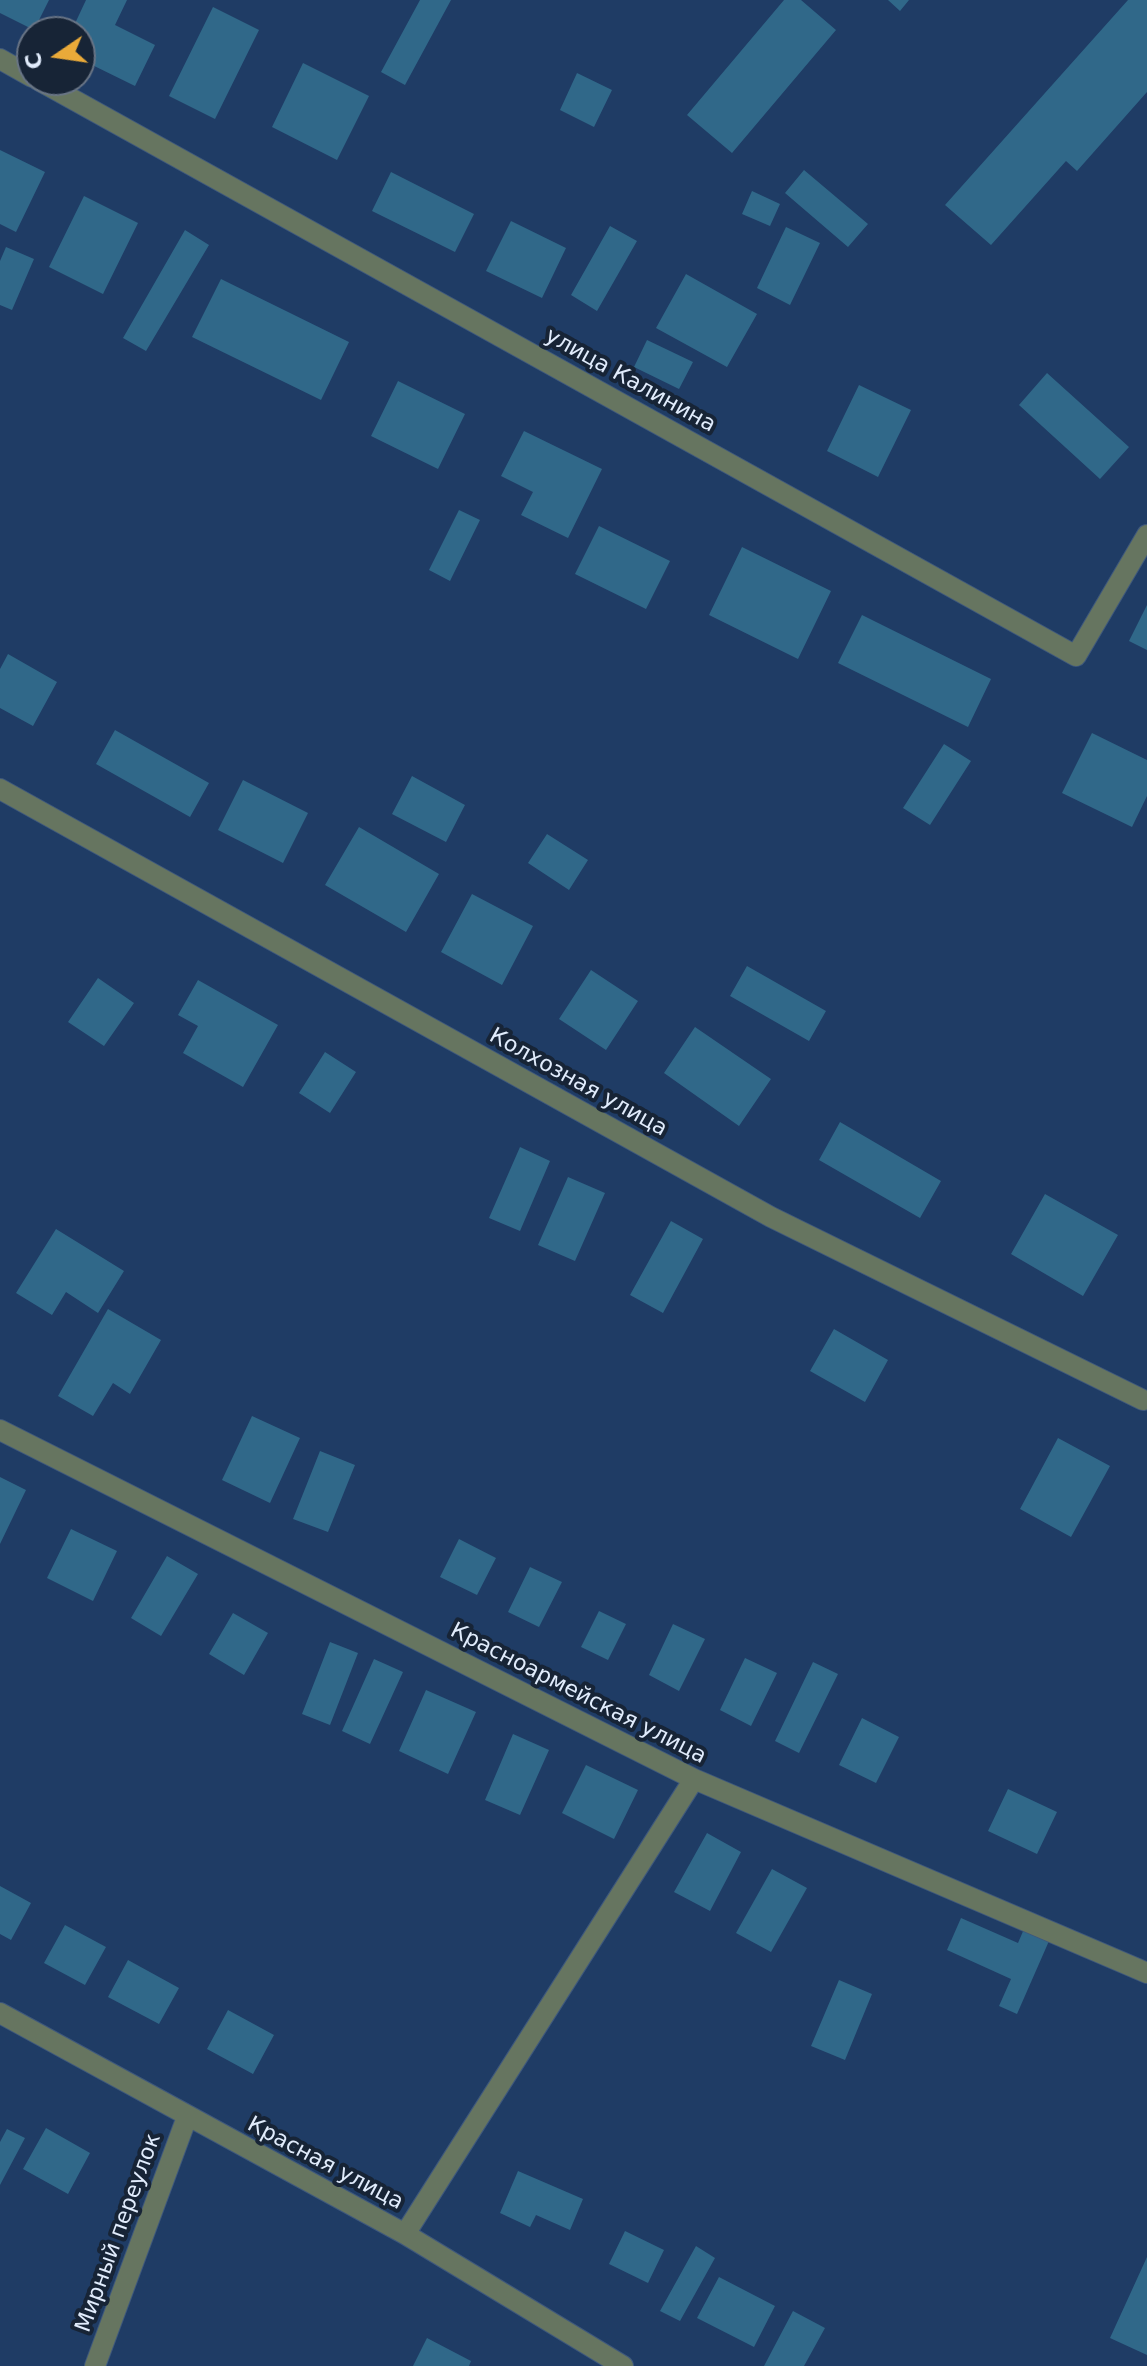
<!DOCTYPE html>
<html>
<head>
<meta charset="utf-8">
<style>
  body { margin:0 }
  #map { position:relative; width:1147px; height:2366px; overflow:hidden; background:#1f3c65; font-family:"DejaVu Sans",sans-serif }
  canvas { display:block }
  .north { position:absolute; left:16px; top:16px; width:80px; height:80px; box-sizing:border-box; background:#172436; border:2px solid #687485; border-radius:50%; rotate:257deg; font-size:22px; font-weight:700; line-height:32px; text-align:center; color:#e1ecfc }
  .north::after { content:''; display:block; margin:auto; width:28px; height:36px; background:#eaaa39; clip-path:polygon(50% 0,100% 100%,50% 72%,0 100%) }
</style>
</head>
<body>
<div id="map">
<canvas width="1147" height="2366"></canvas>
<div class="north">С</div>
</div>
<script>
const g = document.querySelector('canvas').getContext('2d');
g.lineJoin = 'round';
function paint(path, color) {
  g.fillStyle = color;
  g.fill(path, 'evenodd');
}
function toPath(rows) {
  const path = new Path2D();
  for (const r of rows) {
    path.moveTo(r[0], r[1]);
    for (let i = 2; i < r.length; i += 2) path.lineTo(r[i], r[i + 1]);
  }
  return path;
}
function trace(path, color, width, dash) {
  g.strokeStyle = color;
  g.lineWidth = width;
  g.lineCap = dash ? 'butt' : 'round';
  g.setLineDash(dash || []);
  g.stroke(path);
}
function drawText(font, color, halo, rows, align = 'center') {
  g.font = font + ' "DejaVu Sans",sans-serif';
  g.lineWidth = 8;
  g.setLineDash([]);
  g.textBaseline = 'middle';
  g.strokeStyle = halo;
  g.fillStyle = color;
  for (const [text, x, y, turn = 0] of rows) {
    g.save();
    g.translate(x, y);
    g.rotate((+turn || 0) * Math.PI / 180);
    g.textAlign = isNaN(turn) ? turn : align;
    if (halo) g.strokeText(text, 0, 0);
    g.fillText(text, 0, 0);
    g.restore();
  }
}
const building = toPath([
  [0,0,49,0,34,30,0,13],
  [86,0,127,0,115,25,155,45,135,86,80,59,80,32,71,32],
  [420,0,451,0,405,85,381,72],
  [784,0,801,0,836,30,732,153,687,115],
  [888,0,909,0,900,11],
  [1128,0,1147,0,1147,92,1077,171,1066,161,991,245,945,205],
  [213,7,259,30,215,119,169,96],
  [303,63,369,96,337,160,272,127],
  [577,73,612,90,594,127,560,110],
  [0,150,45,172,16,232,0,224],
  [804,170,868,224,848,247,785,193],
  [391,172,474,214,455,252,372,211],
  [752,191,780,204,770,226,742,214],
  [84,196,138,223,103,294,49,267],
  [511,221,566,248,542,298,486,271],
  [610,226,637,241,597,311,571,295],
  [786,227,820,243,790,305,757,288],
  [185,230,209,245,146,351,123,338],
  [6,247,34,259,12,310,0,305,0,261],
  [686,274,757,314,727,367,656,328],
  [221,279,349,342,321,400,192,337],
  [647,340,693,362,679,389,634,367],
  [1047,373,1129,447,1100,479,1019,405],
  [398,381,465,414,438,469,371,436],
  [859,385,911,410,878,477,827,451],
  [524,431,602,469,568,538,521,515,533,492,501,476],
  [459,510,480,520,450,581,429,570],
  [599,526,670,561,646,609,575,574],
  [742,547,831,591,798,659,709,615],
  [1147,605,1147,650,1129,641],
  [862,615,991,679,968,727,838,663],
  [8,654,57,682,33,726,0,708,0,669],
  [115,730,209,783,190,817,96,764],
  [1092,733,1147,760,1147,796,1132,827,1062,793],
  [944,744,971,761,930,825,903,808],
  [412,776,465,805,446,842,392,814],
  [243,780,308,813,283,863,218,830],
  [359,827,439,874,406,932,325,885],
  [547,834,588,860,569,890,528,863],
  [472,894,533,926,502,985,441,952],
  [747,966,826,1011,809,1041,730,996],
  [591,970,638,1001,606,1050,559,1019],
  [98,978,134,1003,104,1046,68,1022],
  [198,980,278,1025,243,1087,183,1053,198,1026,178,1015],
  [695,1027,771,1079,739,1126,664,1073],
  [325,1052,356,1072,330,1113,299,1093],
  [840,1122,941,1181,920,1218,819,1160],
  [520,1147,550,1161,520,1231,489,1218],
  [568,1177,605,1193,575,1261,538,1245],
  [1045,1194,1118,1235,1083,1296,1011,1254],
  [671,1221,703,1239,663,1313,630,1295],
  [56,1229,124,1271,98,1313,66,1292,52,1315,16,1293],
  [108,1309,161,1340,130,1394,113,1383,93,1416,58,1396],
  [834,1329,888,1360,865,1402,810,1371],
  [252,1416,300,1438,270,1503,222,1480],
  [1058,1438,1110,1466,1071,1537,1020,1509],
  [320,1451,355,1465,328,1532,293,1519],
  [0,1477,26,1490,0,1544],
  [71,1529,117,1551,93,1601,47,1578],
  [459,1539,496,1558,477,1595,440,1577],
  [167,1556,198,1574,161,1636,131,1618],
  [530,1567,562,1582,539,1627,508,1612],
  [599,1611,626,1624,608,1660,581,1647],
  [233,1613,268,1633,244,1675,209,1654],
  [673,1624,705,1639,679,1691,649,1675],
  [330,1642,358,1653,330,1725,302,1714],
  [745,1658,777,1673,751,1726,720,1710],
  [374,1659,403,1672,370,1744,342,1731],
  [813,1662,838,1674,799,1753,775,1741],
  [426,1690,476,1712,448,1774,399,1751],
  [862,1718,899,1737,876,1783,839,1765],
  [513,1734,549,1750,520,1815,485,1800],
  [586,1765,638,1790,614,1839,562,1813],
  [1008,1789,1057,1812,1037,1854,988,1831],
  [707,1833,741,1852,710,1911,674,1892],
  [772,1869,807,1888,771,1952,736,1933],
  [0,1886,31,1903,11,1940,0,1934],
  [961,1918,1018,1943,1024,1929,1049,1941,1017,2014,999,2006,1011,1979,947,1950],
  [65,1925,106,1947,85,1985,44,1963],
  [128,1960,179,1988,159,2024,108,1997],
  [839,1980,872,1994,845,2060,811,2046],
  [228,2010,274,2035,253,2074,207,2049],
  [46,2128,90,2153,68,2194,23,2169],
  [7,2129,25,2138,0,2185,0,2142],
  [518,2171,583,2199,570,2230,536,2215,530,2227,500,2213],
  [625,2231,664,2250,648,2283,609,2264],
  [696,2246,715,2258,680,2321,660,2311],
  [1147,2257,1147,2355,1110,2338],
  [719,2277,775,2306,754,2347,697,2318],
  [793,2311,825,2328,804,2366,764,2366],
  [427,2338,471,2361,469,2366,413,2366]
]);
const minor = toPath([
  [0,59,32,77],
  [38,80,1076,656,1147,535],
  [0,789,771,1217,1143,1400],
  [0,1430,694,1779,1147,1973],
  [0,2013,405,2234,623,2366],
  [405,2234,694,1779],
  [95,2366,187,2117]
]);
const streetNames = [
  ["улица Калинина",630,381,29],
  ["Колхозная улица",578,1083,29],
  ["Красноармейская улица",578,1694,27],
  ["Красная улица",325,2164,28],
  ["Мирный переулок",119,2233,-70]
];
paint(building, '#306889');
trace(minor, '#3e587d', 22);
trace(minor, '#667560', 20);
drawText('22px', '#e1ecfc', '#172436', streetNames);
</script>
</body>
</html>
